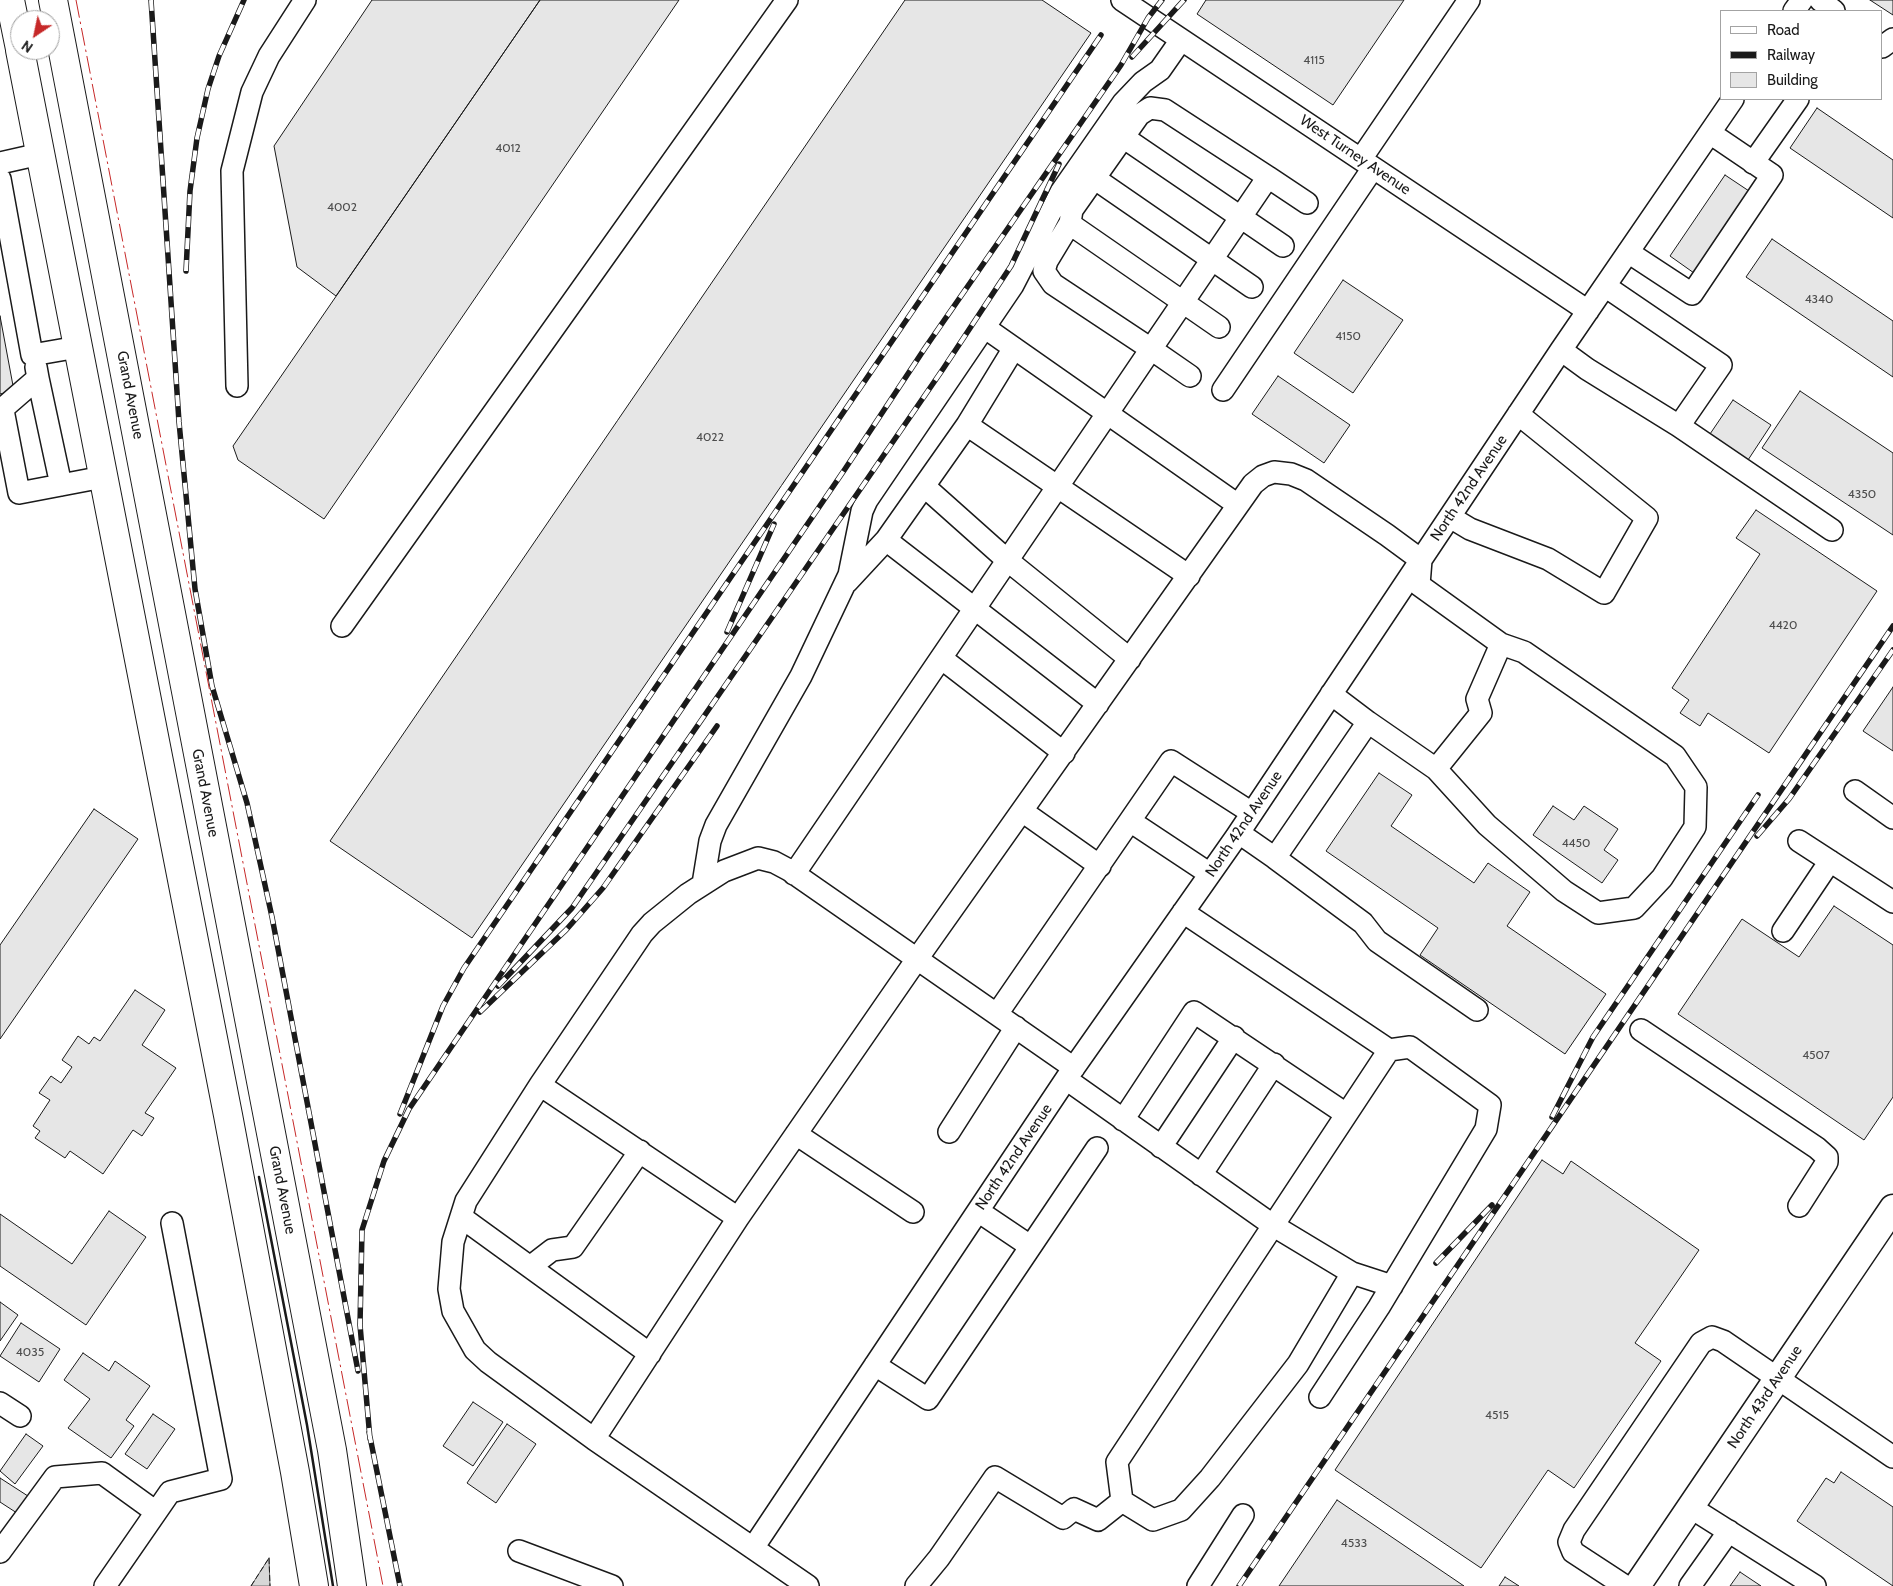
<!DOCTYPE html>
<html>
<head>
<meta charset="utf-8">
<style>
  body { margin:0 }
  #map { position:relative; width:1893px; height:1586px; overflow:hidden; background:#fff; font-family:Cabin,sans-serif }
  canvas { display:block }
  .legend { position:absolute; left:1720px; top:10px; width:162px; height:90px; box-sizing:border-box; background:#fff; border:1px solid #a3a3a3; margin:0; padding:6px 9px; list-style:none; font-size:15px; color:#1a1a1a }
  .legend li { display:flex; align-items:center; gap:10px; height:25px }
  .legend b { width:25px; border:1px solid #a3a3a3 }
  .north { position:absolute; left:10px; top:10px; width:50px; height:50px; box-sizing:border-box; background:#fff; border:1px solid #a3a3a3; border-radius:50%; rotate:214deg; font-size:14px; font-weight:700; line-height:20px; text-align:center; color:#1a1a1a }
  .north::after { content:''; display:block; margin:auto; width:18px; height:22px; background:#c62828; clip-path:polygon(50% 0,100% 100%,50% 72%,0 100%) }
</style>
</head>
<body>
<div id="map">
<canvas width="1893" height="1586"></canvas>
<ul class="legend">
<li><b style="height:6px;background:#fff"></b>Road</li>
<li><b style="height:6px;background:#1a1a1a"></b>Railway</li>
<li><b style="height:14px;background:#e6e6e6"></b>Building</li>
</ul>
<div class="north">N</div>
</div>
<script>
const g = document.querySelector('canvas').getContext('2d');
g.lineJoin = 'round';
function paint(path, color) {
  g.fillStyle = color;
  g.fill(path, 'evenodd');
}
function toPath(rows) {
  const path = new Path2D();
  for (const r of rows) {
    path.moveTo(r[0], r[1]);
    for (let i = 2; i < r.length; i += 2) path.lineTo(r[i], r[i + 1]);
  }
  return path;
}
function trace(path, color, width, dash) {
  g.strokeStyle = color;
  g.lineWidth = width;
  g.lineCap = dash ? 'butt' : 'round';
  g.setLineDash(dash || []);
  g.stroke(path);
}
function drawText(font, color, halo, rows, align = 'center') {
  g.font = font + ' Cabin,sans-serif';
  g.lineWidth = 4;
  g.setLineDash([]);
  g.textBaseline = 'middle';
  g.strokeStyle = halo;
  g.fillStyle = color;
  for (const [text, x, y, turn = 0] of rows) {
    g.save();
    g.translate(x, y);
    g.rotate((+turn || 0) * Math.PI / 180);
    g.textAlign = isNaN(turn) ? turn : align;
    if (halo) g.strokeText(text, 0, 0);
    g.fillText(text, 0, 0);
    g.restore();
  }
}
const water = toPath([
  [269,1558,270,1586,251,1586,269,1558]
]);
const building = toPath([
  [372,0,540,0,336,296,297,267,274,146,372,0],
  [540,0,679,0,324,519,238,460,233,446,540,0],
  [905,0,1042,0,1091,33,472,938,330,841,905,0],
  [1206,0,1404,0,1333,105,1197,14,1206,0],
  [1870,0,1893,0,1893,15,1870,0],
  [1817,108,1893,160,1893,218,1790,148,1817,108],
  [1725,175,1749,191,1694,273,1670,256,1725,175],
  [1772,239,1893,321,1893,377,1746,277,1772,239],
  [1343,280,1403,320,1353,393,1294,353,1343,280],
  [0,316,14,391,0,394,0,316],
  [1278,376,1350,425,1324,463,1252,414,1278,376],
  [1800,391,1893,453,1893,535,1762,448,1800,391],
  [1733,400,1771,425,1748,460,1710,434,1733,400],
  [1756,510,1877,591,1769,753,1708,713,1700,726,1680,713,1689,700,1672,688,1760,554,1736,538,1756,510],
  [1893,687,1893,751,1863,731,1893,687],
  [1379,773,1412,795,1391,826,1474,883,1488,863,1530,892,1507,926,1606,994,1565,1054,1420,955,1438,928,1326,851,1379,773],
  [1553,806,1574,820,1584,806,1618,829,1604,850,1618,860,1602,883,1533,835,1553,806],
  [94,809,138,839,0,1039,0,945,94,809],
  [1834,906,1893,945,1893,1097,1864,1140,1678,1014,1742,919,1799,957,1834,906],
  [135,990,165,1010,142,1045,176,1068,145,1113,154,1118,142,1136,133,1130,103,1174,70,1151,65,1158,35,1138,40,1131,33,1126,50,1100,39,1093,51,1076,61,1083,72,1067,62,1060,78,1036,89,1044,94,1037,100,1041,135,990],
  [1542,1160,1563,1174,1571,1161,1699,1250,1635,1343,1661,1361,1574,1488,1548,1470,1481,1568,1335,1470,1542,1160],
  [109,1211,146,1237,86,1325,0,1266,0,1214,72,1264,109,1211],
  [0,1302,18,1315,0,1341,0,1302],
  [21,1323,60,1349,39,1382,0,1356,21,1323],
  [83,1353,109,1371,115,1361,150,1386,126,1420,134,1426,111,1458,68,1428,90,1399,64,1380,83,1353],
  [473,1402,503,1422,473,1466,443,1446,473,1402],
  [153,1414,175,1429,147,1469,125,1454,153,1414],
  [507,1424,536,1444,496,1503,467,1483,507,1424],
  [26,1434,43,1446,15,1484,0,1471,26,1434],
  [1841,1472,1893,1507,1893,1586,1797,1521,1826,1478,1834,1483,1841,1472],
  [0,1478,31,1498,20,1515,0,1502,0,1478],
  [1337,1500,1464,1586,1279,1586,1337,1500],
  [1740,1572,1761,1586,1730,1586,1740,1572],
  [1505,1577,1519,1586,1499,1586,1505,1577]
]);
const minor = toPath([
  [1122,0,1588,311],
  [1820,0,1834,11],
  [1794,11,1802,0],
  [1882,47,1893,39],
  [1123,137,1283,246],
  [1361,159,1469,0],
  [0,163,40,154],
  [1753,163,1798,99],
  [1268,177,1307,203],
  [1094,178,1252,287],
  [0,179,32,355,78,347],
  [1070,224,1219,327],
  [1628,252,1692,294,1772,175,1710,133],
  [984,327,1238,505],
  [1561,350,1587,369,1679,426,1721,365,1605,286],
  [38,378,61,485],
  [237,386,232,171,252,92,269,56,305,0],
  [1223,390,1373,168],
  [3,410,19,493,103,477],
  [0,411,38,378,36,367],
  [967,425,1014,348],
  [1679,426,1832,530],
  [924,486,1007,560,1130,659],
  [1450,517,1470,529,1548,559,1604,593,1647,518,1518,414],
  [847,582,886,540],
  [342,626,787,0],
  [941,658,1064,753],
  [1098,704,886,540,967,425,1189,576],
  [1436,769,1487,825,1564,891,1598,913,1634,908,1662,878,1695,827,1696,787,1675,756,1524,652,1501,644],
  [1855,791,1893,818],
  [1022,811,1100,866],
  [1130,821,1210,874],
  [1239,833,1275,858,1368,722,1331,694],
  [1799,841,1893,902],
  [1275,858,1363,923,1377,941,1477,1010],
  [794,874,1107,414,1151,349,1183,302,1268,177,1165,110,1150,108,1139,115,1072,210,1070,223,1047,261,1044,271,1053,284,1151,349,1190,376],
  [703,884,710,841,716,825,801,676,849,575,862,511,867,500,1013,285,1061,192,1123,103,1143,82,1160,70,1181,40],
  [1183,912,1389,1050],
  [1783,931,1830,861],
  [997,1014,1171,761,1252,813],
  [1641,1030,1817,1148,1827,1157,1827,1162,1799,1206],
  [1066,1079,1274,1226,1352,1273,1298,1364,1210,1478,1181,1510,1153,1520,1122,1501],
  [540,1085,466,1201,453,1242,449,1289,453,1311,475,1350,488,1362,594,1439],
  [1123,1120,1194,1012,1346,1114],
  [949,1132,1016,1027],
  [796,1134,913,1212],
  [1161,1147,1234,1037],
  [1201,1175,1274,1064],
  [978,1211,1030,1246],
  [461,1217,650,1354],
  [738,1218,917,959,1253,484,1263,476,1274,472,1291,474,1306,480,1387,535,1421,560,1419,585,1501,644,1477,699,1481,713,1436,769,1368,722],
  [530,1267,552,1250,573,1247,640,1151],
  [1352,1273,1392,1286],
  [875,1365,928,1399,1097,1148],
  [0,1403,20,1416],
  [1690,1507,1815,1586],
  [753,1548,1066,1079,1236,837,1561,350,1733,99],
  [519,1551,612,1586],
  [0,1552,55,1477,102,1473,156,1512],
  [105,1586,170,1492,221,1479,172,1223],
  [808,1586,594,1439,738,1218,540,1085,642,934,652,923,688,894,724,871,758,858,774,862,789,870,1074,1068],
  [916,1586,939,1558,995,1477,1063,1518,1074,1509,1098,1520,1122,1501,1117,1462,1389,1050,1410,1047,1490,1105,1486,1129,1379,1307,1320,1397],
  [1198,1586,1243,1515],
  [1625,1586,1573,1552,1569,1542,1574,1530,1701,1343,1712,1337,1723,1341,1893,1457],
  [1690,1586,1729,1531]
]);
const major = toPath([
  [1637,1586,1893,1208]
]);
const highway = toPath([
  [10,0,20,49],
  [53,0,332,1450,352,1586],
  [20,50,228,1115,295,1472,314,1586]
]);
const rail = toPath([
  [151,0,179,422,195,589,212,686,247,803,272,917,358,1371],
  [1132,57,1184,0],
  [186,271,190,191,197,138,208,89,219,56,244,0],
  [727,632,774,524],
  [1757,836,1789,799,1893,650],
  [498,986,572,908,943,369,1011,266,1059,164],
  [480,1012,566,930,603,888,717,726],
  [400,1114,443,1006,464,968,1101,35],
  [1552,1117,1593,1037,1758,795],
  [1436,1263,1492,1205],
  [369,1432,400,1586],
  [370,1439,360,1325,362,1230,384,1161,409,1109,845,469,925,348,1121,65,1148,18,1162,0],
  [1239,1586,1893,626]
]);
const fence = toPath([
  [269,1558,270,1586],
  [251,1586,269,1558]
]);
const wall = toPath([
  [259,1177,307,1425,333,1586]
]);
const power = toPath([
  [76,0,383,1586]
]);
const numberNames = [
  ["4115",1314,60],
  ["4012",508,148],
  ["4002",342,207],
  ["4340",1819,299],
  ["4150",1348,336],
  ["4022",710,437],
  ["4350",1862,494],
  ["4420",1783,625],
  ["4450",1576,843],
  ["4507",1816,1055],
  ["4035",30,1352],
  ["4515",1497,1415],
  ["4533",1354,1543]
];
const streetNames = [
  ["West Turney Avenue",1355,155,34],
  ["Grand Avenue",130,395,79],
  ["North 42nd Avenue",1469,488,-56],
  ["Grand Avenue",205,793,79],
  ["North 42nd Avenue",1244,824,-56],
  ["North 42nd Avenue",1014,1157,-56],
  ["Grand Avenue",282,1190,79],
  ["North 43rd Avenue",1765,1397,-56]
];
paint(water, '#d7d7d7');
trace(water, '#6a6a6a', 1);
paint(building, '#e6e6e6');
trace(building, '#1a1a1a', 1);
trace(minor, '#1a1a1a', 24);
trace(major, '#1a1a1a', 29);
trace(highway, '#1a1a1a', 30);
trace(minor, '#fff', 21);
trace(major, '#fff', 26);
trace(highway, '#fff', 28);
trace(rail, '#1a1a1a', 5.5);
trace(rail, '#fff', 4, [11]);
trace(fence, '#1a1a1a', 1, [6, 2.5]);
trace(wall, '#1a1a1a', 2.5);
trace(power, '#c62828', 1, [18, 4, 2.5, 4]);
drawText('12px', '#4d4d4d', null, numberNames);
drawText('15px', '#1a1a1a', '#fff', streetNames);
</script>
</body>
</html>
